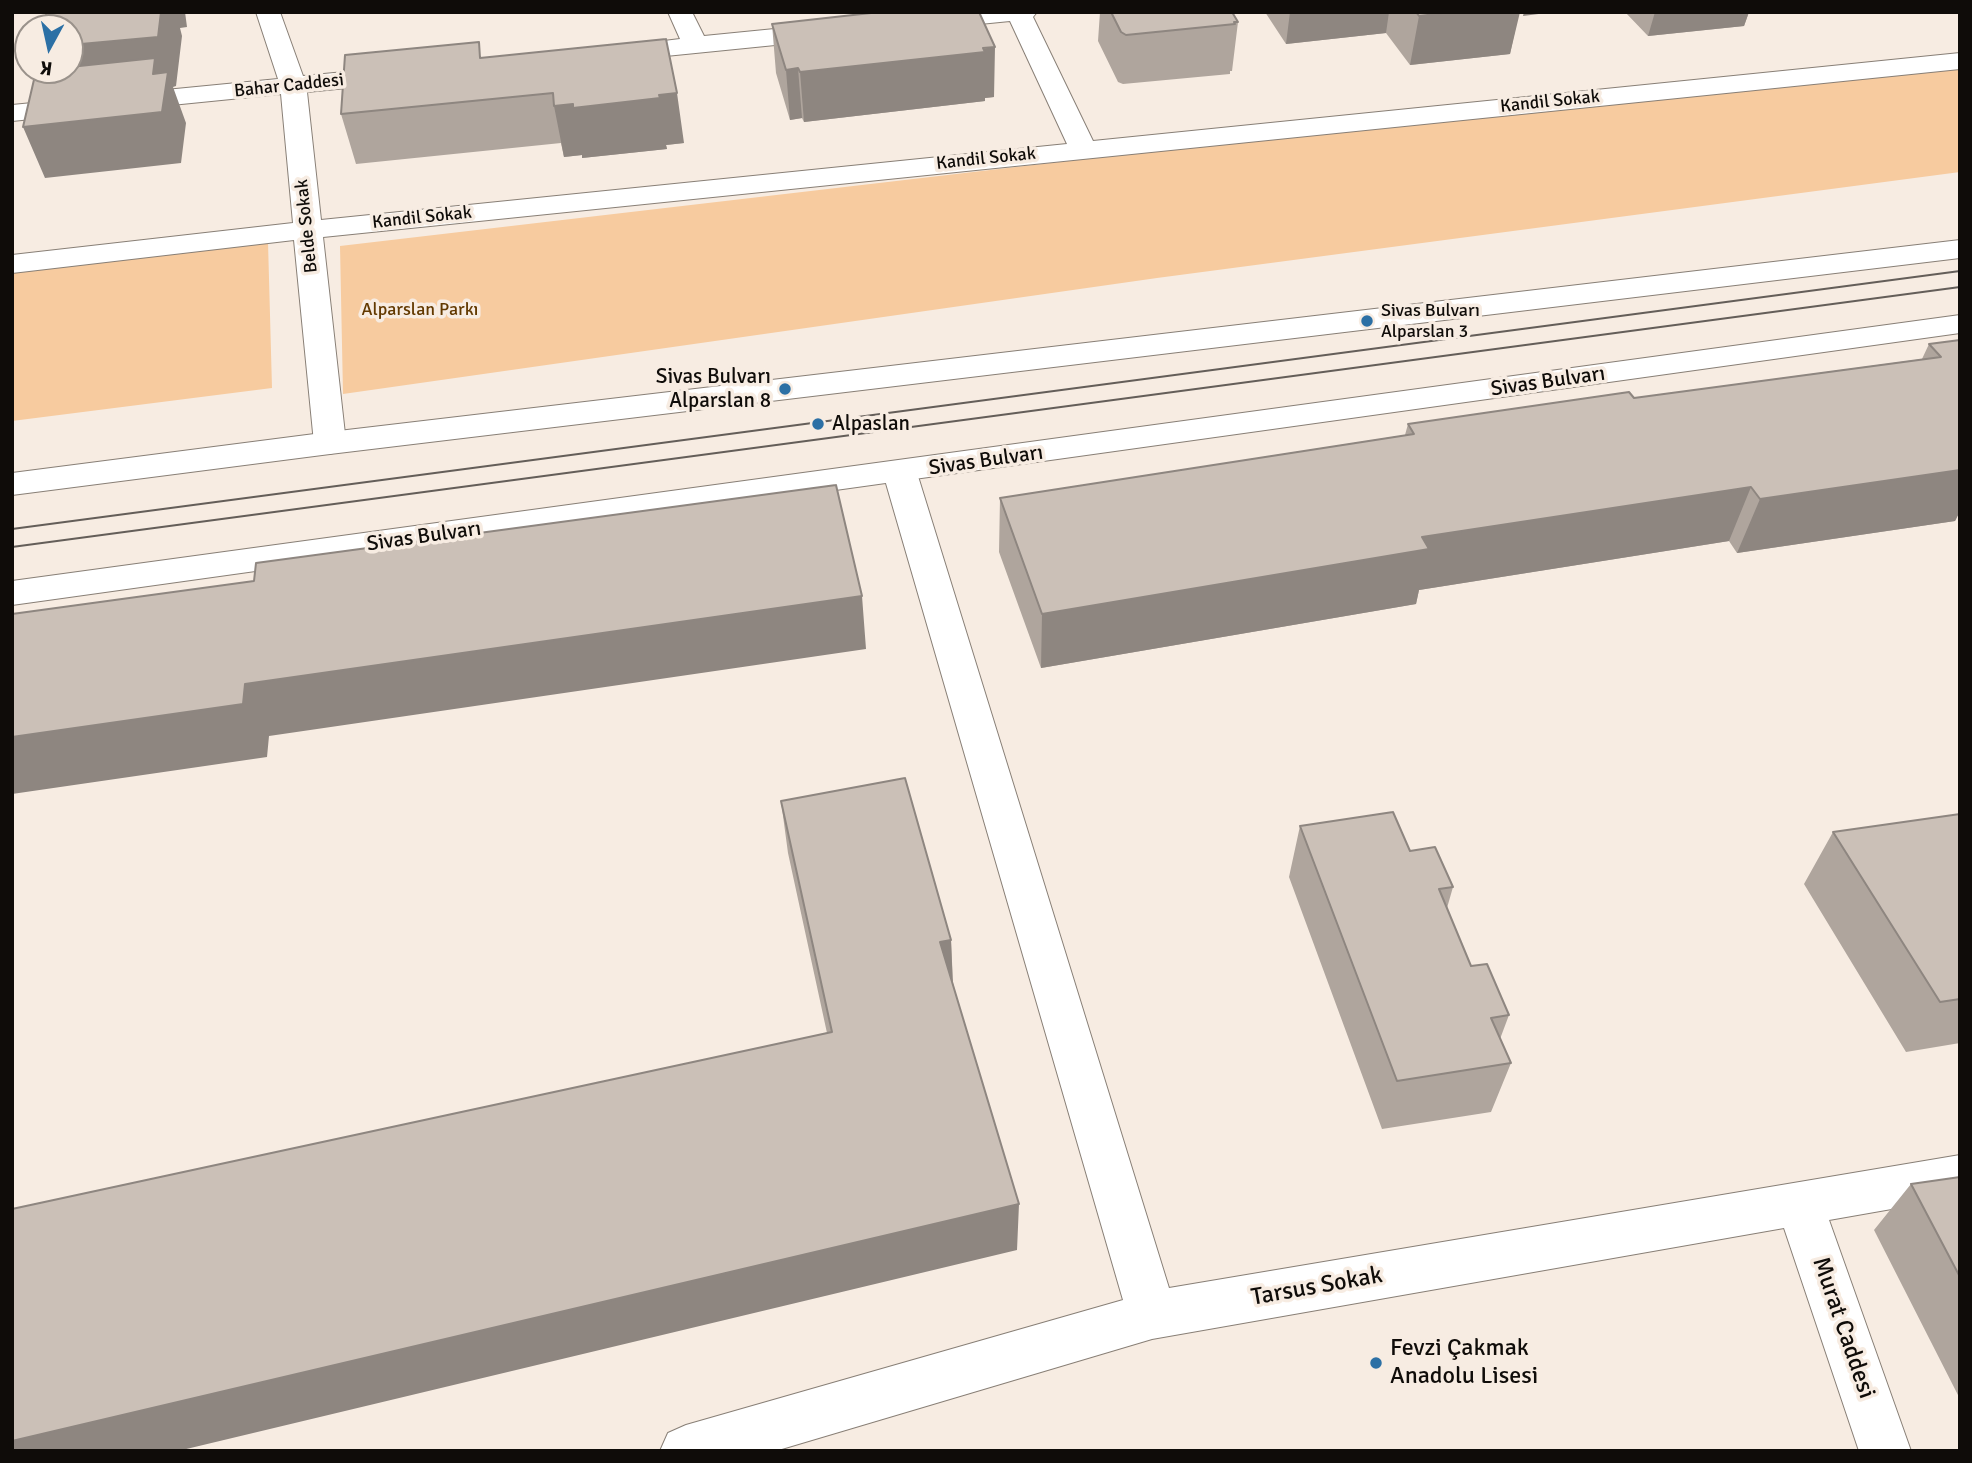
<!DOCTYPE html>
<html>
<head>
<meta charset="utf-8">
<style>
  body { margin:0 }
  #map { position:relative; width:1972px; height:1463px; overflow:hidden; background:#f7ece2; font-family:Signika,sans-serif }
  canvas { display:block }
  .frame { position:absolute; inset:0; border:14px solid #0f0c09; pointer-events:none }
  .north { position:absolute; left:14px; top:14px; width:70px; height:70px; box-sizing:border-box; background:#f7ece2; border:2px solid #9a928b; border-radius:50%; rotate:188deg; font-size:19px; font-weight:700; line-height:28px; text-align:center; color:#0f0c09 }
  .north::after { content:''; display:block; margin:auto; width:24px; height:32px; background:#2c70a5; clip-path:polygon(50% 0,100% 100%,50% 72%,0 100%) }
</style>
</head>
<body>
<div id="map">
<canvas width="1972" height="1463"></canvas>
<div class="frame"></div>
<div class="north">K</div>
</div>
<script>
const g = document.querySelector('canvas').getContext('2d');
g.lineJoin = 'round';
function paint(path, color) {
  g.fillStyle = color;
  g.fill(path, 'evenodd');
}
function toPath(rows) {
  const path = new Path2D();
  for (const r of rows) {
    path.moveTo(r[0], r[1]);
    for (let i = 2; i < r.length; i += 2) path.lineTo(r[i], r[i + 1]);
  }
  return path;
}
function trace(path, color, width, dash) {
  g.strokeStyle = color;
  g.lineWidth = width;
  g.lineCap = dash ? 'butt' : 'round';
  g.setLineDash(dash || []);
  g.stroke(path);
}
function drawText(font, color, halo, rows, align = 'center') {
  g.font = font + ' Signika,sans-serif';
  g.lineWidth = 7;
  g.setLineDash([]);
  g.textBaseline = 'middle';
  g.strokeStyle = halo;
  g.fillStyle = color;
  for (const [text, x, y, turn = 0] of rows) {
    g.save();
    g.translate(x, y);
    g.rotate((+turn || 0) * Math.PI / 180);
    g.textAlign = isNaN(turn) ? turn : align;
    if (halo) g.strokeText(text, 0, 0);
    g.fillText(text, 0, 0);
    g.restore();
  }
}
const green = toPath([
  [1960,63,1960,172,1157,278,343,394,340,246,1478,113],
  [268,242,272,388,12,421,12,272]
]);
const minor = toPath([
  [256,12,280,12,303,76,396,67,405,69,409,75,405,81,396,83,307,92,321,220,1067,144,1010,21,930,29,921,27,918,22,921,17,952,12,1037,12,1033,17,1093,141,1960,53,1960,69,323,237,346,443,342,450,330,454,318,450,314,443,294,240,12,273,12,255,293,223,281,94,12,121,12,105,278,79,256,12],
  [668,12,692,12,704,36,825,24,834,27,838,32,834,37,825,40,616,61,607,58,603,53,607,48,680,39,668,12],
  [900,462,912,465,917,473,1169,1288,1960,1155,1960,1197,1829,1220,1911,1451,1859,1451,1784,1228,1152,1339,775,1451,660,1451,668,1433,686,1425,1123,1300,883,473,888,465,900,462]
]);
const highway = toPath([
  [1960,240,1960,258,330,454,12,495,12,473,330,432,1960,240],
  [1960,315,1960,333,12,605,12,581,1960,315]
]);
const tram = toPath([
  [12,529,1960,271],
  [12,547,1960,287]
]);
const wall = toPath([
  [1100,12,1232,12,1238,22,1232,71,1230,71,1230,74,1123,84,1118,82,1098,41],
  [1265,12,1519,12,1510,54,1410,65,1386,33,1286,44],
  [1625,12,1749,12,1744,26,1648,36],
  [772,24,994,97,985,98,985,101,804,122,802,118,790,120,776,73],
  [483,57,684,143,666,145,667,149,582,158,582,155,564,157,561,143,356,164,341,114],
  [1960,340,1960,511,1955,521,1737,553,1729,541,1419,590,1416,604,1041,668,999,552,1000,498,1405,435,1408,424,1634,398,1922,359,1929,344],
  [781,801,951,940,953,983,1017,1250,827,1033,788,853],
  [1960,814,1960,1043,1906,1052,1804,884,1833,832],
  [1300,826,1410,851,1453,887,1447,908,1471,966,1509,1015,1500,1039,1511,1063,1491,1112,1382,1129,1289,877],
  [1960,1177,1960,1399,1874,1230,1911,1184]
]);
const shadedWall = toPath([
  [161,12,185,12,187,27,180,28,182,36,176,86,173,87,186,123,181,163,45,178,23,127,70,70,70,45],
  [1290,12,1389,12,1386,33,1286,44],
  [1453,12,1520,12,1510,54,1410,65,1419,16],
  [1524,12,1554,12,1523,16],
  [1655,12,1749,12,1744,26,1648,36],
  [995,47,994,97,985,98,985,101,804,122,800,72],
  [798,68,802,118,790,120,786,70],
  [677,93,684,143,666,145,667,149,582,158,582,155,564,157,554,106],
  [1960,470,1960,511,1955,521,1737,553,1760,499],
  [1751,487,1729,541,1419,590,1416,604,1041,668,1042,614,1422,537],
  [862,596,866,649,269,736,267,757,12,794,12,737,245,684],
  [951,940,953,990,940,942],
  [1019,1204,1017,1250,178,1451,12,1451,12,1441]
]);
const building = toPath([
  [46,12,161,12,158,37,70,45,70,28,47,28,46,12],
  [880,12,979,12,995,47,983,48,985,52,800,72,798,68,786,70,772,24,880,12],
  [1111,12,1232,12,1238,22,1234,22,1235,24,1126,35,1121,32,1111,12],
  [1416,12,1453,12,1419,16,1416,12],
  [666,39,677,93,659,95,660,98,573,108,573,104,554,106,553,93,341,114,345,55,479,42,480,58,666,39],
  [155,58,153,74,168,72,162,112,23,127,36,71,70,70,70,67,155,58],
  [1960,340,1960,470,1760,499,1751,487,1422,537,1429,549,1042,614,1000,498,1414,434,1408,424,1629,392,1634,398,1941,357,1929,344,1960,340],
  [836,485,862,596,245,684,243,704,12,737,12,614,254,581,256,563,836,485],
  [905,778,951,940,940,942,1019,1204,12,1441,12,1209,832,1032,781,801,905,778],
  [1393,812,1410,851,1435,847,1453,887,1439,889,1471,966,1487,964,1509,1015,1491,1018,1511,1063,1397,1081,1300,826,1393,812],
  [1960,814,1960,999,1940,1002,1833,832,1960,814],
  [1960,1177,1960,1277,1911,1184,1960,1177]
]);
const markers = [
  [1367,321,7,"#2c70a5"],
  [785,389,7,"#2c70a5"],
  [818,424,7,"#2c70a5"],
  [1376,1363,7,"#2c70a5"]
];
const farStreetnames = [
  ["Bahar Caddesi",289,86,-6],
  ["Kandil Sokak",1550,102,-6],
  ["Kandil Sokak",986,159,-6],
  ["Kandil Sokak",422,218,-6],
  ["Belde Sokak",307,226,-96]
];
const farParknames = [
  ["Alparslan Parkı",420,310]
];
const farPoinames = [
  ["Sivas Bulvarı",1381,311],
  ["Alparslan 3",1381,332]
];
const poiNames = [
  ["Sivas Bulvarı",771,377],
  ["Alparslan 8",771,401],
  ["Alpaslan",832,424,"left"]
];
const streetNames = [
  ["Sivas Bulvarı",1548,382,-8],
  ["Sivas Bulvarı",986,461,-8],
  ["Sivas Bulvarı",424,537,-8]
];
const nearStreetnames = [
  ["Tarsus Sokak",1317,1287,-10],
  ["Murat Caddesi",1843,1328,71]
];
const nearPoinames = [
  ["Fevzi Çakmak",1390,1349],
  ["Anadolu Lisesi",1390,1377]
];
paint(green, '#f7cb9f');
trace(minor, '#887f76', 2);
trace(highway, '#887f76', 2);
paint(minor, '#fff');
paint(highway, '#fff');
trace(tram, '#645e59', 2);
paint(wall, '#afa59d');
paint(shadedWall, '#8e8680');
paint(building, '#cbc0b7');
trace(building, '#8e8680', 2);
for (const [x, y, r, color] of markers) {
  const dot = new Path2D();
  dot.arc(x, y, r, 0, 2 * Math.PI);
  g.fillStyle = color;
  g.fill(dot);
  trace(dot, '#f7ece2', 2.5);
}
drawText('18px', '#0f0c09', '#f7ece2', farStreetnames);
drawText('18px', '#623900', '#f7ece2', farParknames);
drawText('18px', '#0f0c09', '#f7ece2', farPoinames, 'left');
drawText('21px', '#0f0c09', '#f7ece2', poiNames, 'right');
drawText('21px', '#0f0c09', '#f7ece2', streetNames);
drawText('24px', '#0f0c09', '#f7ece2', nearStreetnames);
drawText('24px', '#0f0c09', '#f7ece2', nearPoinames, 'left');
</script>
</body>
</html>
